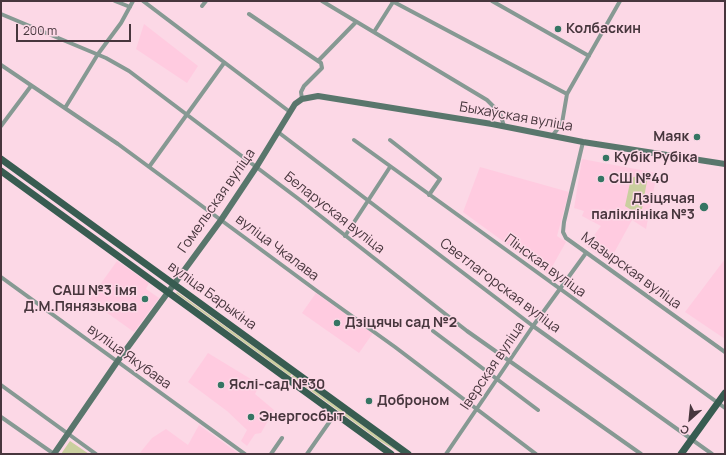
<!DOCTYPE html>
<html>
<head>
<meta charset="utf-8">
<style>
  body { margin:0 }
  #map { position:relative; width:726px; height:455px; overflow:hidden; background:#fcd8e6; font-family:Manrope,sans-serif }
  canvas { display:block }
  .frame { position:absolute; inset:0; border:2px solid #47363d; pointer-events:none }
  .north { position:absolute; left:670px; top:399px; width:40px; height:40px; -webkit-text-stroke:3px #fcd8e6; paint-order:stroke; rotate:207deg; font-size:11px; font-weight:700; line-height:16px; text-align:center; color:#47363d }
  .north::after { content:''; display:block; margin:auto; width:14px; height:18px; background:#47363d; clip-path:polygon(50% 0,100% 100%,50% 72%,0 100%) }
  .scale { position:absolute; left:16px; top:24px; width:115px; height:18px; box-sizing:border-box; border:2px solid #47363d; border-top:0; padding-left:5px; font-size:12px; line-height:14px; white-space:nowrap; color:#47363d; -webkit-text-stroke:3px #fcd8e6; paint-order:stroke }
</style>
</head>
<body>
<div id="map">
<canvas width="726" height="455"></canvas>
<div class="frame"></div>
<div class="north">С</div>
<div class="scale">200 m</div>
</div>
<script>
const g = document.querySelector('canvas').getContext('2d');
g.lineJoin = 'round';
function paint(path, color) {
  g.fillStyle = color;
  g.fill(path, 'evenodd');
}
function toPath(rows) {
  const path = new Path2D();
  for (const r of rows) {
    path.moveTo(r[0], r[1]);
    for (let i = 2; i < r.length; i += 2) path.lineTo(r[i], r[i + 1]);
  }
  return path;
}
function trace(path, color, width, dash) {
  g.strokeStyle = color;
  g.lineWidth = width;
  g.lineCap = dash ? 'butt' : 'round';
  g.setLineDash(dash || []);
  g.stroke(path);
}
function drawText(font, color, halo, rows, align = 'center') {
  g.font = font + ' Manrope,sans-serif';
  g.lineWidth = 3;
  g.setLineDash([]);
  g.textBaseline = 'middle';
  g.strokeStyle = halo;
  g.fillStyle = color;
  for (const [text, x, y, turn = 0] of rows) {
    g.save();
    g.translate(x, y);
    g.rotate((+turn || 0) * Math.PI / 180);
    g.textAlign = isNaN(turn) ? turn : align;
    if (halo) g.strokeText(text, 0, 0);
    g.fillText(text, 0, 0);
    g.restore();
  }
}
const built = toPath([
  [144,24,198,66,187,83,136,49],
  [582,159,657,173,646,229,632,220,609,262,586,246,601,226,582,216,584,211,574,208],
  [480,167,569,192,557,236,566,242,548,274,463,212],
  [725,259,725,339,685,312],
  [117,261,149,283,146,289,159,298,134,332,89,300],
  [316,293,373,333,359,353,302,313],
  [208,353,254,381,258,388,255,394,274,410,261,433,255,434,247,446,241,441,247,430,227,411,188,382],
  [199,425,239,454,139,454,152,438,166,429,188,445]
]);
const green = toPath([
  [637,176,644,178,647,181,642,209,633,211,625,206,631,178],
  [177,292,292,374,290,376,176,293],
  [293,375,402,454,380,441,292,377],
  [70,441,89,454,61,454]
]);
const street = toPath([
  [115,1,130,7],
  [143,1,290,112],
  [322,1,487,100,500,113,504,126],
  [392,1,567,94],
  [492,1,589,56],
  [202,6,206,1],
  [1,14,106,58,129,71,300,200,467,331,641,454],
  [249,14,321,63,322,68,304,86,301,92,302,99],
  [374,32,393,2],
  [319,60,356,22],
  [1,65,118,144,317,291,395,347,536,454],
  [65,108,98,54,121,23,133,1],
  [1,126,31,86],
  [278,132,533,326,712,454],
  [553,135,562,123,567,94,620,1],
  [354,140,725,408],
  [390,140,440,179,429,195],
  [583,142,564,222,563,232,566,238,725,352],
  [149,167,224,63],
  [345,236,390,167],
  [1,277,245,454],
  [433,331,538,410],
  [1,385,96,454],
  [1,417,54,454],
  [271,454,282,438],
  [307,454,335,414],
  [446,454,533,326,586,253]
]);
const secondary = toPath([
  [54,454,117,362,221,220,257,166,295,104,302,99,318,96,492,124,583,142,725,164]
]);
const primary = toPath([
  [1,159,408,454],
  [1,171,391,454],
  [681,454,725,393]
]);
const markers = [
  [558,29,4,"#357563"],
  [697,137,4,"#357563"],
  [606,158,4,"#357563"],
  [601,179,4,"#357563"],
  [704,207,5,"#357563"],
  [145,299,4,"#357563"],
  [337,323,4,"#357563"],
  [221,385,4,"#357563"],
  [369,401,4,"#357563"],
  [251,417,4,"#357563"]
];
const poiNames = [
  ["Колбаскин",566,29],
  ["Маяк",689,137,"right"],
  ["Кубік Рубіка",614,158],
  ["СШ №40",609,179],
  ["Дзіцячая",695,199,"right"],
  ["паліклініка №3",695,215,"right"],
  ["САШ №3 імя",137,291,"right"],
  ["Д.М.Пянязькова",137,307,"right"],
  ["Дзіцячы сад №2",345,323],
  ["Яслі-сад №30",229,385],
  ["Доброном",377,401],
  ["Энергосбыт",259,417]
];
const streetNames = [
  ["Быхаўская вуліца",516,117,10],
  ["Гомельская вуліца",217,201,-55],
  ["Беларуская вуліца",334,213,38],
  ["вуліца Чкалава",277,248,37],
  ["Пінская вуліца",545,266,36],
  ["Мазырская вуліца",631,271,36],
  ["Светлагорская вуліца",500,286,37],
  ["вуліца Барыкіна",212,296,36],
  ["вуліца Якубава",129,357,36],
  ["Іверская вуліца",493,366,-56]
];
paint(built, '#ffcbe0');
paint(green, '#cacf9f');
trace(street, '#869993', 4);
trace(secondary, '#59766c', 6);
trace(primary, '#385c51', 7);
for (const [x, y, r, color] of markers) {
  const dot = new Path2D();
  dot.arc(x, y, r, 0, 2 * Math.PI);
  g.fillStyle = color;
  g.fill(dot);
  trace(dot, '#fcd8e6', 1.5);
}
drawText('bold 14px', '#47363d', '#fcd8e6', poiNames, 'left');
drawText('14px', '#47363d', '#fcd8e6', streetNames);
</script>
</body>
</html>
